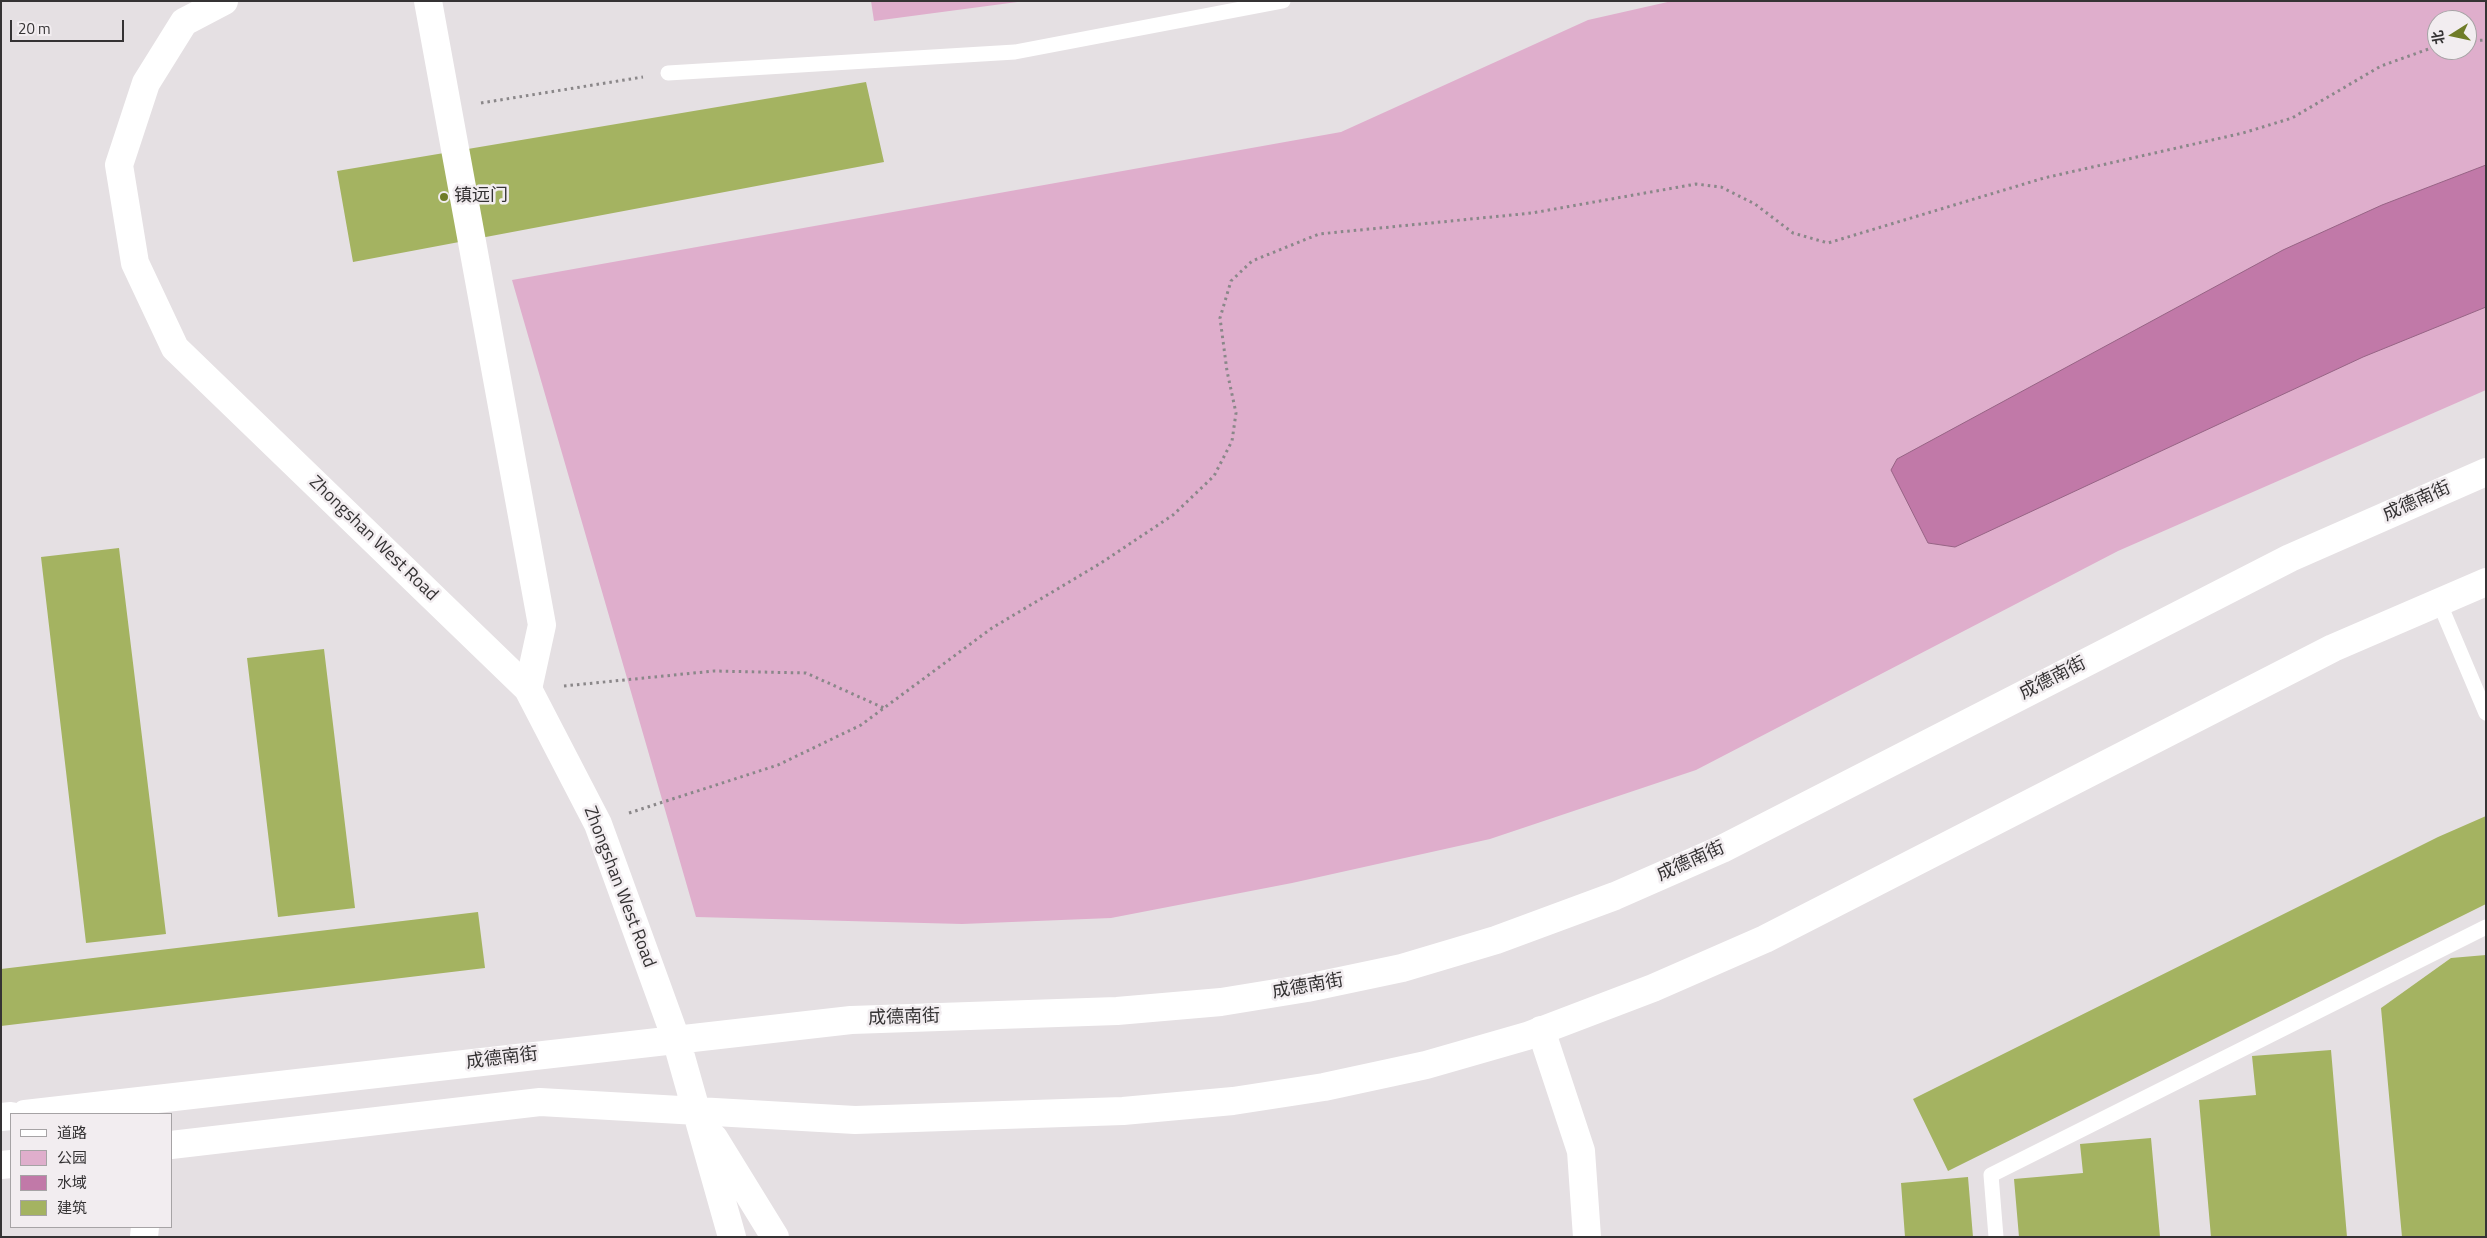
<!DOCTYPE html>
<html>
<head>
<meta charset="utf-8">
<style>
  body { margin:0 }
  #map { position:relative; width:2487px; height:1238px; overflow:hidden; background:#e5e0e3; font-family:"Titillium Web","Noto Sans SC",sans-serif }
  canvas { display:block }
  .frame { position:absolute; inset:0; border:2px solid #353334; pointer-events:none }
  .legend { position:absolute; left:10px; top:1113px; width:162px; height:115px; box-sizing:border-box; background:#f2edf0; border:1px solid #a6a3a5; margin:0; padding:6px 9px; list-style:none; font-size:15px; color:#353334 }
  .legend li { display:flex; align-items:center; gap:10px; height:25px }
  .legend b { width:25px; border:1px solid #a6a3a5 }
  .north { position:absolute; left:2427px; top:10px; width:50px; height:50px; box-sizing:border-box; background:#f2edf0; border:1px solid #a6a3a5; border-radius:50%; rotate:260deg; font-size:14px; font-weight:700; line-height:20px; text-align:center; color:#353334 }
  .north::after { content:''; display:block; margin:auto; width:18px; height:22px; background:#6f7c28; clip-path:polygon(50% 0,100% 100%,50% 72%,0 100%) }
  .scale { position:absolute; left:10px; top:20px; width:114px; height:22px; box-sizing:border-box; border:2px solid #353334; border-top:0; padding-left:6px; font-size:15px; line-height:18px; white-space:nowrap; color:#353334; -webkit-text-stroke:4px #f2edf0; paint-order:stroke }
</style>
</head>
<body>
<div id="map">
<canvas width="2487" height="1238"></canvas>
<div class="frame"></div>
<ul class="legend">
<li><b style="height:6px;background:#fff"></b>道路</li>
<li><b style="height:14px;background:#dfaecc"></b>公园</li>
<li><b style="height:14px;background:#c179a8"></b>水域</li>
<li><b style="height:14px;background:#a4b361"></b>建筑</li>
</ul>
<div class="north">北</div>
<div class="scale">20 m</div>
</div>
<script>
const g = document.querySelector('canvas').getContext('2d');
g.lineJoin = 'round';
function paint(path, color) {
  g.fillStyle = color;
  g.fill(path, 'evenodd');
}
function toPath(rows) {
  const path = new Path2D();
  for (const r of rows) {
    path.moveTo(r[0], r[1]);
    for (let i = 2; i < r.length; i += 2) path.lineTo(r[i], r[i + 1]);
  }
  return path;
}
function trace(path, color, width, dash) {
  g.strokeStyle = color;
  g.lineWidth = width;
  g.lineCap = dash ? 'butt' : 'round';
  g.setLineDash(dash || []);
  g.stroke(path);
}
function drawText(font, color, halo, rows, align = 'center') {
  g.font = font + ' "Titillium Web","Noto Sans SC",sans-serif';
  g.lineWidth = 5;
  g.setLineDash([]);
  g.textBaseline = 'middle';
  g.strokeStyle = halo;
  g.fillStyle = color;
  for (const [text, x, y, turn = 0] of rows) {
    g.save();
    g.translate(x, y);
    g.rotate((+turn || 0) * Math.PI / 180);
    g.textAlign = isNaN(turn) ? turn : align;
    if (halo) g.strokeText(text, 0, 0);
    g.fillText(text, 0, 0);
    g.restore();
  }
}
const green = toPath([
  [871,1,1025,1,874,21],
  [1672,1,2486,1,2486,390,2118,551,1696,770,1490,839,1292,883,1111,918,962,924,696,917,512,280,1341,132,1588,20],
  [2437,20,2467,20,2467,50,2437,50]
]);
const water = toPath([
  [2486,165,2486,307,2363,357,1955,547,1928,543,1891,470,1897,459,2283,250,2382,205,2486,165]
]);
const building = toPath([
  [866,82,884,162,353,262,337,171],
  [119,548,166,934,86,943,41,557],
  [324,649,355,908,278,917,247,658],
  [2486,816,2486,904,1948,1171,1913,1099,2438,837],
  [478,912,485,968,1,1026,1,969],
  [2486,955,2486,1237,2402,1237,2381,1008,2451,958],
  [2331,1050,2347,1237,2211,1237,2199,1100,2256,1095,2252,1056],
  [2151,1138,2160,1237,2019,1237,2014,1179,2083,1173,2080,1144],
  [1968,1177,1973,1237,1905,1237,1901,1183]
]);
const path = toPath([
  [2467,41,2486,40],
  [481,103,643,77],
  [564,686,714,671,806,673,884,708],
  [629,813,778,765,861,725,992,628,1101,563,1173,515,1214,476,1232,441,1236,413,1227,371,1220,318,1231,281,1252,261,1319,234,1532,213,1696,184,1721,187,1755,204,1793,233,1828,243,2044,178,2243,133,2292,118,2381,66,2437,46]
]);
const lane = toPath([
  [668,73,1015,52,1283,1],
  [2439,602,2486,713],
  [1996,1237,1991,1175,2486,927]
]);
const street = toPath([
  [428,1,542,625,528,689],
  [1541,1030,1581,1151,1587,1237],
  [144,1237,145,1227]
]);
const secondary = toPath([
  [224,1,184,22,146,83,119,165,135,263,175,348,528,689,598,824,676,1039,732,1237],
  [25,1114,851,1020,1117,1011,1221,1002,1307,988,1402,968,1496,940,1615,896,1722,849,2290,558,2486,472],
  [1,1117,11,1116],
  [714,1138,775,1237],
  [171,1145,540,1102,855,1120,1123,1111,1233,1101,1324,1087,1426,1065,1527,1036,1653,988,1765,939,2333,648,2486,582],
  [1,1165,11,1164]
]);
const markers = [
  [444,197,5,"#6f7c28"]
];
const poiNames = [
  ["镇远门",454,197]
];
const streetNames = [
  ["成德南街",2417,502,-24],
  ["Zhongshan West Road",373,539,44],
  ["成德南街",2053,679,-27],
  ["成德南街",1691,862,-24],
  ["Zhongshan West Road",619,887,69],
  ["成德南街",1308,987,-10],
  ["成德南街",904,1018,-2],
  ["成德南街",502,1059,-7]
];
paint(green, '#dfaecc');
paint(water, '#c179a8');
trace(water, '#976485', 1);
paint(building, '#a4b361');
trace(path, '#8a8789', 3, [2.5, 4]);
trace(lane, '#fff', 15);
trace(street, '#fff', 28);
trace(secondary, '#fff', 28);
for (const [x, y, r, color] of markers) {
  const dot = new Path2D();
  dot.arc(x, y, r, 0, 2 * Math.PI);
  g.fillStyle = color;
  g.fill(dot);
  trace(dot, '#f2edf0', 2);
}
drawText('18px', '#353334', '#f2edf0', poiNames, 'left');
drawText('18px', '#353334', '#f2edf0', streetNames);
</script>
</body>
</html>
